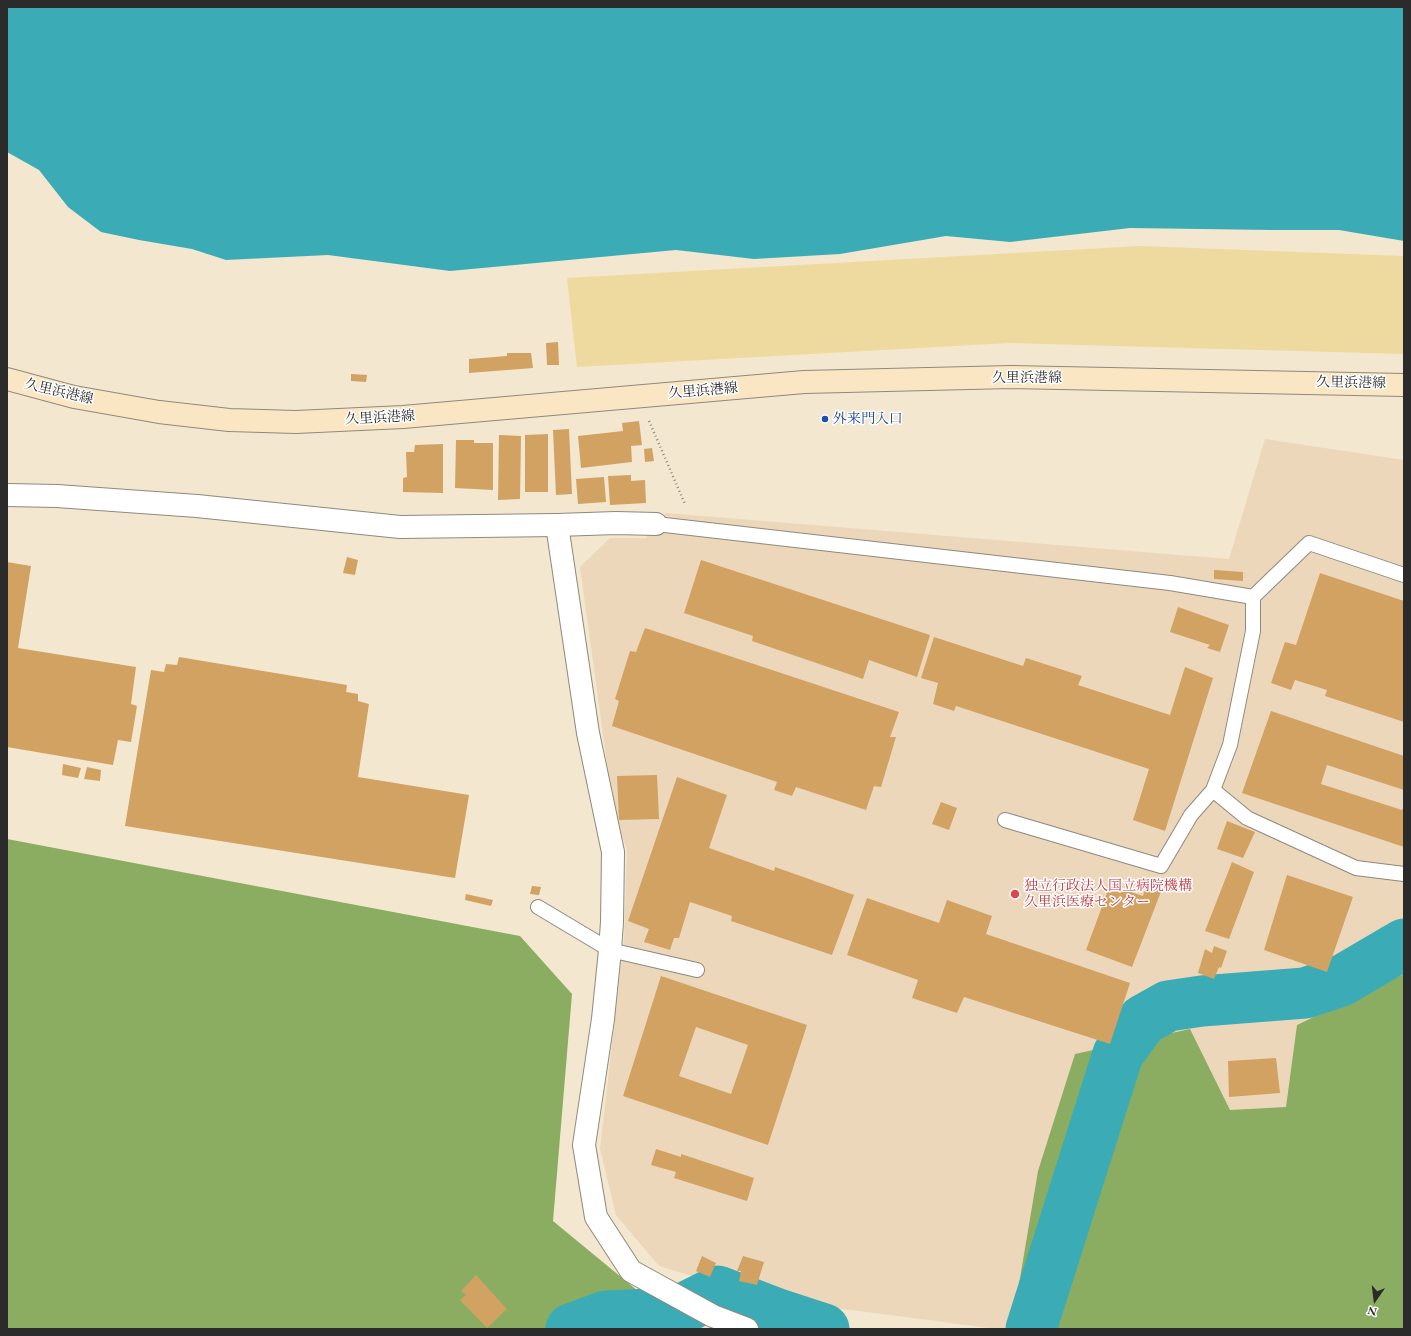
<!DOCTYPE html>
<html>
<head>
<meta charset="utf-8">
<style>
  body { margin:0 }
  #map { position:relative; width:1411px; height:1336px; overflow:hidden; background:#f3e7cf; font-family:"EB Garamond",serif }
  canvas { display:block }
  .frame { position:absolute; inset:0; border:8px solid #2b2b2b; pointer-events:none }
  .north { position:absolute; left:1355px; top:1280px; width:40px; height:40px; -webkit-text-stroke:3px #fff; paint-order:stroke; rotate:194deg; font-size:11px; font-weight:700; line-height:16px; text-align:center; color:#2b2b2b }
  .north::after { content:''; display:block; margin:auto; width:14px; height:18px; background:#2b2b2b; clip-path:polygon(50% 0,100% 100%,50% 72%,0 100%) }
</style>
</head>
<body>
<div id="map">
<canvas width="1411" height="1336"></canvas>
<div class="frame"></div>
<div class="north">N</div>
</div>
<script>
const g = document.querySelector('canvas').getContext('2d');
g.lineJoin = 'round';
function paint(path, color) {
  g.fillStyle = color;
  g.fill(path, 'evenodd');
}
function toPath(rows) {
  const path = new Path2D();
  for (const r of rows) {
    path.moveTo(r[0], r[1]);
    for (let i = 2; i < r.length; i += 2) path.lineTo(r[i], r[i + 1]);
  }
  return path;
}
function trace(path, color, width, dash) {
  g.strokeStyle = color;
  g.lineWidth = width;
  g.lineCap = dash ? 'butt' : 'round';
  g.setLineDash(dash || []);
  g.stroke(path);
}
function drawText(font, color, halo, rows, align = 'center') {
  g.font = font + ' "EB Garamond","Noto Serif JP",serif';
  g.lineWidth = 3;
  g.setLineDash([]);
  g.textBaseline = 'middle';
  g.strokeStyle = halo;
  g.fillStyle = color;
  for (const [text, x, y, turn = 0] of rows) {
    g.save();
    g.translate(x, y);
    g.rotate((+turn || 0) * Math.PI / 180);
    g.textAlign = isNaN(turn) ? turn : align;
    if (halo) g.strokeText(text, 0, 0);
    g.fillText(text, 0, 0);
    g.restore();
  }
}
const built = toPath([
  [1265,439,1404,460,1404,1329,997,1329,766,1299,659,1266,616,1215,600,1149,624,939,627,849,614,814,580,567,610,538,646,538,656,524,666,513,1229,559]
]);
const forest = toPath([
  [7,839,520,936,572,994,553,1221,684,1329,7,1329],
  [1404,974,1404,1329,1030,1329,1013,1320,1038,1171,1075,1054,1190,1029,1230,1110,1286,1107,1297,1025]
]);
const sand = toPath([
  [1140,246,1404,256,1404,354,1009,343,577,367,567,278]
]);
const water = toPath([
  [7,7,1404,7,1404,241,1339,230,1272,230,1130,228,1010,242,946,236,840,254,754,259,676,250,450,271,328,255,226,260,192,249,139,240,101,232,68,207,39,170,7,152]
]);
const river = toPath([
  [571,1329,606,1316,674,1313,718,1291,778,1314,824,1329],
  [1031,1329,1118,1054,1143,1020,1168,1006,1202,1001,1305,993,1341,981,1404,944]
]);
const building = toPath([
  [558,342,559,365,547,365,546,343],
  [507,353,531,353,533,368,469,373,469,359,507,356],
  [351,374,367,375,366,382,351,381],
  [639,421,642,445,631,446,632,462,581,468,578,436,623,431,622,423],
  [569,429,572,494,556,495,553,430],
  [548,434,548,492,525,492,525,435],
  [499,435,521,436,520,499,498,500],
  [456,440,474,440,474,443,493,443,493,490,455,488],
  [443,444,443,493,403,492,403,478,407,477,406,452,414,452,415,445],
  [652,448,654,461,645,462,644,449],
  [631,475,631,481,645,480,646,503,610,505,608,476],
  [604,477,606,502,578,504,576,479],
  [347,557,358,560,355,575,343,573],
  [701,560,930,635,917,677,869,660,863,679,752,641,753,636,684,613],
  [7,562,31,566,18,648,136,667,131,704,137,706,131,742,118,740,113,765,7,747],
  [1214,570,1243,572,1243,581,1214,579],
  [1320,573,1404,601,1404,722,1325,696,1327,690,1295,680,1291,690,1271,683,1285,642,1296,645],
  [1178,607,1229,625,1220,652,1207,648,1210,645,1170,632],
  [645,628,899,712,890,737,896,737,881,787,874,786,866,810,796,787,792,796,774,790,777,782,612,726,619,701,615,699,630,651,636,652],
  [934,637,1023,666,1026,658,1082,676,1078,685,1170,715,1185,667,1213,678,1165,831,1133,820,1149,769,956,706,954,711,933,704,938,683,921,678],
  [179,657,347,685,346,692,358,694,358,701,369,704,358,777,469,795,455,878,125,826,151,670,164,672,166,664,177,665],
  [1271,711,1404,756,1404,790,1327,765,1321,784,1402,810,1404,805,1404,847,1242,793],
  [63,764,81,768,78,778,62,775],
  [87,767,101,770,100,781,84,779],
  [657,775,659,819,619,820,617,776],
  [677,777,727,795,709,848,774,871,775,867,854,895,832,955,731,921,732,916,690,902,679,938,674,938,670,950,644,942,649,929,628,921],
  [941,802,957,808,949,830,932,824],
  [1227,821,1255,832,1243,858,1217,849],
  [1232,862,1254,872,1229,939,1205,931],
  [1287,875,1353,897,1327,972,1264,950],
  [1110,885,1143,896,1146,885,1162,889,1132,967,1086,950],
  [532,886,541,887,539,895,530,894],
  [466,894,493,900,491,906,465,900],
  [867,898,939,923,947,900,992,916,986,934,1130,983,1110,1044,964,997,957,1013,912,998,918,980,847,955],
  [1214,946,1227,951,1221,968,1219,967,1214,979,1198,973,1205,949,1212,953],
  [661,976,807,1025,768,1145,623,1096],
  [696,1027,748,1045,731,1094,679,1076],
  [1276,1058,1280,1093,1229,1097,1228,1061],
  [656,1149,681,1157,681,1154,754,1178,747,1201,674,1178,676,1172,651,1165],
  [702,1256,716,1263,710,1277,696,1271],
  [743,1256,764,1262,757,1285,739,1281,741,1271,737,1271],
  [476,1275,507,1309,487,1328,460,1300,466,1295,461,1291]
]);
const path = toPath([
  [649,421,685,504]
]);
const service = toPath([
  [656,524,1170,583,1253,597,1309,543,1404,575],
  [1213,790,1247,818,1356,868,1404,874],
  [1005,820,1161,866,1191,815,1213,790,1230,745,1253,631,1253,597],
  [538,907,610,950,697,970]
]);
const minor = toPath([
  [557,525,588,733,613,852,612,922,610,950,603,1019,584,1145,596,1217,631,1271,713,1316,747,1329]
]);
const tertiary = toPath([
  [7,495,57,496,197,506,400,527,557,525,616,523,656,524]
]);
const secondary = toPath([
  [7,379,74,397,159,412,229,420,296,422,403,417,804,382,1011,377,1404,385]
]);
const markers = [
  [825,419,4,"#1a4fb4"],
  [1015,894,5,"#e0444e"]
];
const streetNames = [
  ["久里浜港線",1027,378],
  ["久里浜港線",1351,383,1],
  ["久里浜港線",703,391,-5],
  ["久里浜港線",59,392,13],
  ["久里浜港線",380,418,-3]
];
const transitNames = [
  ["外来門入口",833,419]
];
const healthNames = [
  ["独立行政法人国立病院機構",1024,886],
  ["久里浜医療センター",1024,902]
];
paint(built, '#edd7bb');
paint(forest, '#8bad62');
paint(sand, '#eeda9e');
paint(water, '#3bacb6');
trace(river, '#3bacb6', 51);
paint(building, '#d1a262');
trace(service, '#8f897d', 16);
trace(minor, '#8f897d', 24);
trace(tertiary, '#8f897d', 24);
trace(secondary, '#8f897d', 24);
trace(path, '#8f897d', 2.5, [1, 3]);
trace(service, '#fff', 14);
trace(minor, '#fff', 22);
trace(tertiary, '#fff', 22);
trace(secondary, '#fbe6c4', 22);
for (const [x, y, r, color] of markers) {
  const dot = new Path2D();
  dot.arc(x, y, r, 0, 2 * Math.PI);
  g.fillStyle = color;
  g.fill(dot);
  trace(dot, '#fff', 1.5);
}
drawText('14px', '#2b2b2b', '#fff', streetNames);
drawText('14px', '#164399', '#fff', transitNames, 'left');
drawText('14px', '#be3a42', '#fff', healthNames, 'left');
</script>
</body>
</html>
